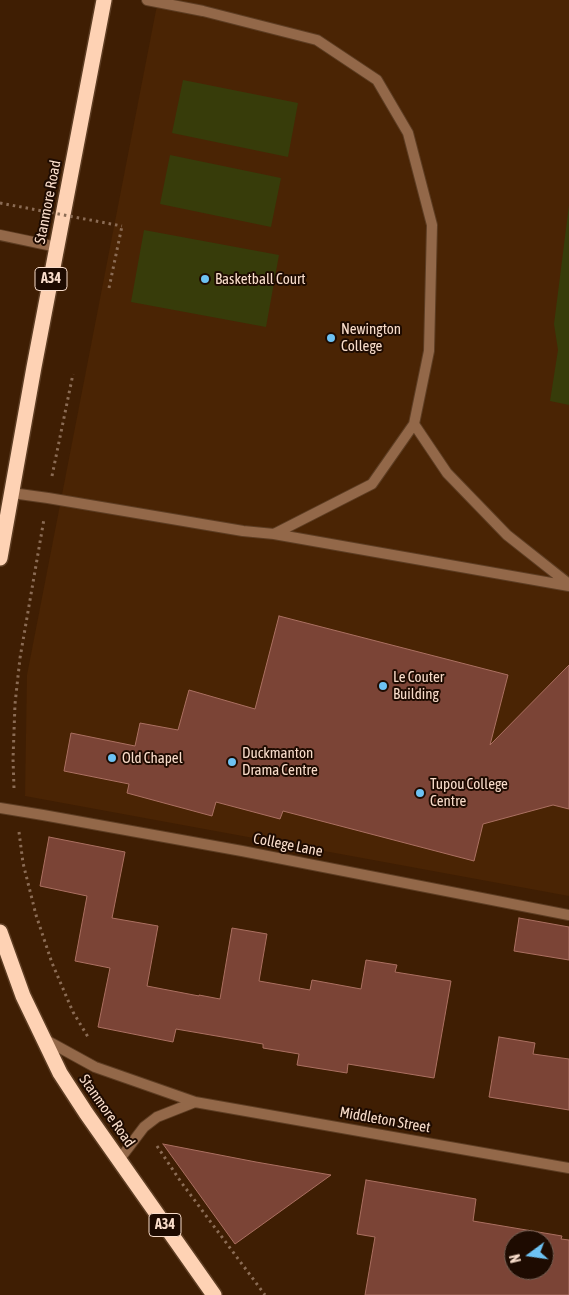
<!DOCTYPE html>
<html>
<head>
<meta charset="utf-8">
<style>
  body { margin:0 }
  #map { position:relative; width:569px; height:1295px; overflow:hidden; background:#3f1e03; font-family:"Asap Condensed",sans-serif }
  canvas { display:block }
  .north { position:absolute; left:504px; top:1230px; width:50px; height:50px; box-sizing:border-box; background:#1e0b01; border:1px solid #765f52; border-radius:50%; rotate:256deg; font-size:14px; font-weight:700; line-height:20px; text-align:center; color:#f9ddcb }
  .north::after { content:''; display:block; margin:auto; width:18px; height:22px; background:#6dc2f3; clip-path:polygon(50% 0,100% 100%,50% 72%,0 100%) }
</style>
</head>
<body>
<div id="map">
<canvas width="569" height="1295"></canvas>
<div class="north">N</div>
</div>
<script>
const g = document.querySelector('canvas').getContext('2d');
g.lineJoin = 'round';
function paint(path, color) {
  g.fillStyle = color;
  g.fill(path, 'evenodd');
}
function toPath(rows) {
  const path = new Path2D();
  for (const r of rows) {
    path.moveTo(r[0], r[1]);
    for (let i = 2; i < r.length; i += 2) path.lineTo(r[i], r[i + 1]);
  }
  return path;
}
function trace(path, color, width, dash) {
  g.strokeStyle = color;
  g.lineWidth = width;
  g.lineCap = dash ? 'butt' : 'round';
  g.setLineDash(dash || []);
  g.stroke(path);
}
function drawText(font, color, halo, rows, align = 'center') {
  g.font = font + ' "Asap Condensed",sans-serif';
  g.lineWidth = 4;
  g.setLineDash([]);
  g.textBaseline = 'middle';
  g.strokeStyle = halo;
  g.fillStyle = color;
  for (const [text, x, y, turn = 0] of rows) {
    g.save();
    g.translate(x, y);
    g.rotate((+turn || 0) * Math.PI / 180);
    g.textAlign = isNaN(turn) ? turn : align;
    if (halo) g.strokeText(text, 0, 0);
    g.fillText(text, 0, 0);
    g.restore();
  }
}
const built = toPath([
  [158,0,569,0,569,896,25,796,27,675]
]);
const green = toPath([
  [183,80,298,103,288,157,172,133],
  [170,155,281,178,271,227,160,204],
  [569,205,569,405,550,401,558,350,554,324],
  [144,230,279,255,266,327,131,302]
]);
const building = toPath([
  [279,616,508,675,490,745,569,665,569,809,553,805,483,824,474,861,283,811,280,819,216,802,212,816,127,793,129,784,64,771,71,733,135,746,140,723,178,730,189,690,255,709,279,616],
  [49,837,125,852,112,918,158,926,147,986,199,996,199,995,220,999,232,928,267,934,259,981,310,990,312,980,361,989,366,960,397,965,395,972,451,981,434,1078,348,1064,347,1073,297,1065,299,1054,263,1048,263,1044,176,1029,173,1042,98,1027,110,968,75,961,87,896,40,886,49,837],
  [519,918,569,927,569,960,514,951,519,918],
  [499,1037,535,1043,533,1054,569,1059,569,1110,489,1097,499,1037],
  [163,1144,256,1162,331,1175,235,1244,163,1144],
  [366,1180,476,1199,473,1221,562,1236,561,1239,569,1240,569,1295,365,1295,375,1237,357,1234,366,1180],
  [514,1240,544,1240,544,1270,514,1270,514,1240]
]);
const path = toPath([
  [109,288,122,226],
  [52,476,73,374],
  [14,788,13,759,15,704,20,658,44,519],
  [19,832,23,863,36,915,52,963,73,1012,88,1037],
  [157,1146,181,1182,265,1295]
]);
const lane = toPath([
  [414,424,447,473,507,535,569,584],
  [12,493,48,498,243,531,274,534,372,484,414,424,429,351,432,225,408,133,377,80,317,40,203,11,147,0],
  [274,534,569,586],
  [0,808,43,815,242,851,569,915]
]);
const street = toPath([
  [0,235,57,247],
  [44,1039,95,1067,195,1102,569,1168],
  [119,1160,144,1127,157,1117,195,1102]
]);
const highway = toPath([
  [0,558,34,367,104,0],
  [0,932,23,996,60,1073,86,1113,214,1295]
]);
const pathBridge = toPath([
  [0,203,122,226]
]);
const markers = [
  [205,279,5,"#6dc2f3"],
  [331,338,5,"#6dc2f3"],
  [383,686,5,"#6dc2f3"],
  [112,758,5,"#6dc2f3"],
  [232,762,5,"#6dc2f3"],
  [420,793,5,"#6dc2f3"]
];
const shields = [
  [51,279,32],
  [165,1225,32]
];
const shieldNames = [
  ["A34",51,279],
  ["A34",165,1225]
];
const streetNames = [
  ["Stanmore Road",48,202,-79],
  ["College Lane",288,845,11],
  ["Stanmore Road",107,1111,55],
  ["Middleton Street",385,1120,10]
];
const poiNames = [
  ["Basketball Court",215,279],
  ["Newington",341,329],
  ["College",341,346],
  ["Le Couter",393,677],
  ["Building",393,694],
  ["Duckmanton",242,753],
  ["Drama Centre",242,770],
  ["Old Chapel",122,758],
  ["Tupou College",430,784],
  ["Centre",430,801]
];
paint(built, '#4a2404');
paint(green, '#373c0a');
paint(building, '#7b4436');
trace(building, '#ab7061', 1);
trace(lane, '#5d3d23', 12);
trace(street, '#5d3d23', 12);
trace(highway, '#5d3d23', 18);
trace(path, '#8b6c55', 3, [2.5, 4]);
trace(lane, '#936849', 10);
trace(street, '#936849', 10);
trace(highway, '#fed2b4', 15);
trace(pathBridge, '#8b6c55', 3, [2.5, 4]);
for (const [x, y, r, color] of markers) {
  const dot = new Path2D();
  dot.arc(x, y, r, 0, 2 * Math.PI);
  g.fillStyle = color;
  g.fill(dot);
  trace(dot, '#1e0b01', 2);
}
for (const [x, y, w] of shields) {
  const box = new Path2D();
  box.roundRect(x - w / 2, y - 11.5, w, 23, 4);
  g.fillStyle = '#1e0b01';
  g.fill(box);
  trace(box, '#f9ddcb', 1);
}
drawText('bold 14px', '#f9ddcb', null, shieldNames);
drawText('15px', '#f9ddcb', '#1e0b01', streetNames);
drawText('15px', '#f9ddcb', '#1e0b01', poiNames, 'left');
</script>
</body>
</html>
